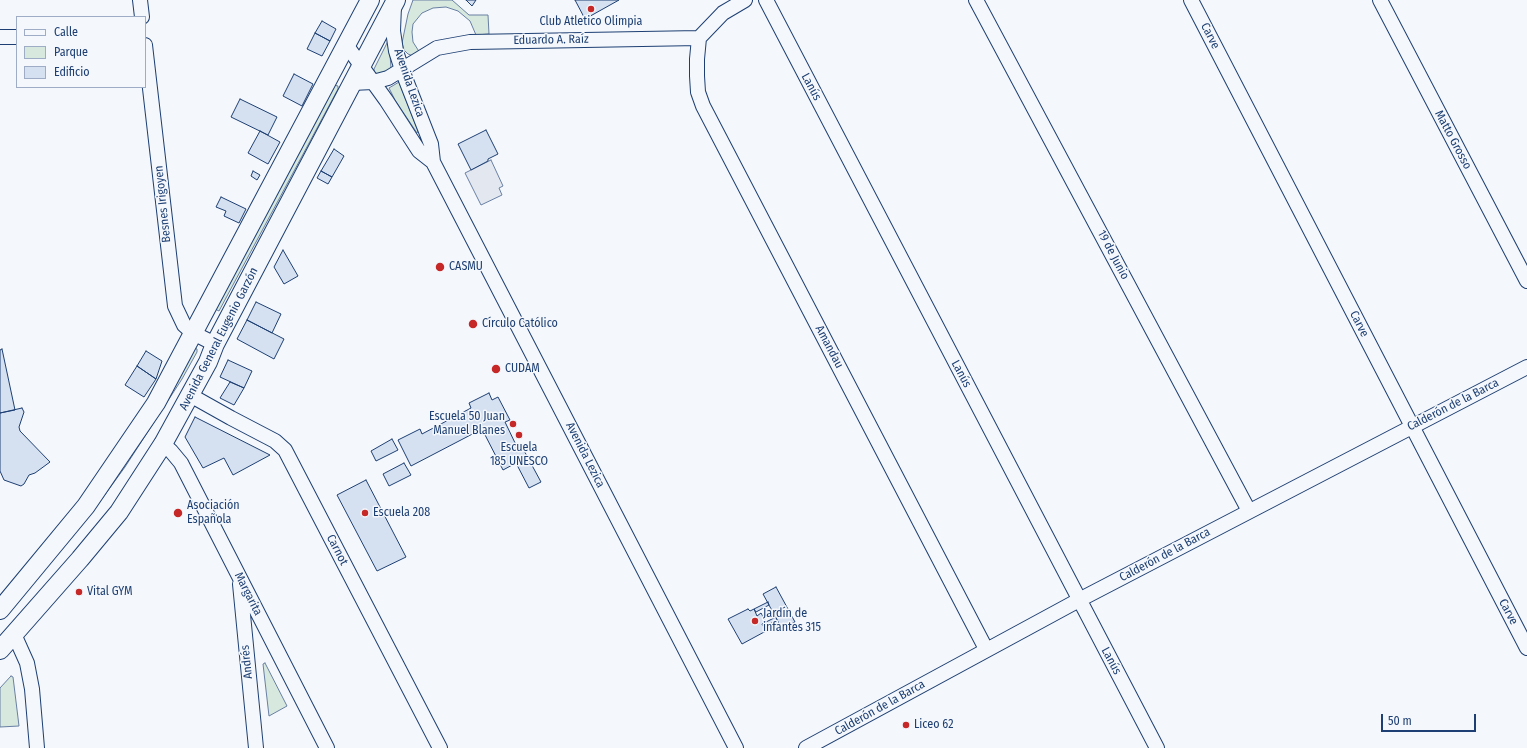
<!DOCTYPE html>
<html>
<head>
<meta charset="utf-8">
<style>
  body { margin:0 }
  #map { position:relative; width:1527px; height:748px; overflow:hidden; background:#f4f7fb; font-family:"Fira Sans Condensed",sans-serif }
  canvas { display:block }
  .legend { position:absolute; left:16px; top:16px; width:130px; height:72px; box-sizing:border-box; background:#f4f7fb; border:1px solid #9eadc5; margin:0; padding:5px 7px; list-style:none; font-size:12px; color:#1d3f73 }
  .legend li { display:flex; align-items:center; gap:8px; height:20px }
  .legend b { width:20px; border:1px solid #9eadc5 }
  .scale { position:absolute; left:1381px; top:714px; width:95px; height:18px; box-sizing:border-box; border:2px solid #1d3f73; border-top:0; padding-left:5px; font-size:12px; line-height:14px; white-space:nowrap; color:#1d3f73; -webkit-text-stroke:3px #f4f7fb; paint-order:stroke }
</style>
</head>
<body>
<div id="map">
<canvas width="1527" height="748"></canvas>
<ul class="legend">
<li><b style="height:5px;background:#f4f7fb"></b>Calle</li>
<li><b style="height:11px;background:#d7e8df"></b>Parque</li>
<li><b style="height:11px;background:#d5e0f0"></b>Edificio</li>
</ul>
<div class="scale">50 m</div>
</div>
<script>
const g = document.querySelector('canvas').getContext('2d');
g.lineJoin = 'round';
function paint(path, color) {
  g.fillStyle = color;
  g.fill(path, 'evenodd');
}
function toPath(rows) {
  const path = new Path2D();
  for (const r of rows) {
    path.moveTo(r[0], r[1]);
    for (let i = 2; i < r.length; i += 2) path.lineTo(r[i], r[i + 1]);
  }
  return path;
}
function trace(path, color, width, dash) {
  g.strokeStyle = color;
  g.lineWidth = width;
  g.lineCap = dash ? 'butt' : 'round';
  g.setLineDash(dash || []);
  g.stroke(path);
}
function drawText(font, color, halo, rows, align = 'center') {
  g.font = font + ' "Fira Sans Condensed",sans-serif';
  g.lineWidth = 3;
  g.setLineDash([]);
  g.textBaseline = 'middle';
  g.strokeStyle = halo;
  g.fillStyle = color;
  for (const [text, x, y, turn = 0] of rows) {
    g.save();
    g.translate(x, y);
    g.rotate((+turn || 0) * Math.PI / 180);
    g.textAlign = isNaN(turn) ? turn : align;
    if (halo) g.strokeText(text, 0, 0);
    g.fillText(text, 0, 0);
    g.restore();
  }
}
const green = toPath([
  [413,0,452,0,469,15,488,15,489,34,476,35,470,21,458,11,446,7,433,8,422,13,413,24,412,32,413,42,420,53,413,56,408,54,404,50,402,43,408,14,413,0],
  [388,41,389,41,391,68,390,70,377,75,374,72,374,69,388,41],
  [399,82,418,131,417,133,395,100,389,88,399,82],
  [334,85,338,86,338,89,219,311,213,308,334,85],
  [193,347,197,349,197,352,182,379,125,467,96,507,193,347],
  [265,663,287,706,269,716,263,664,265,663],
  [11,676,13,677,19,726,0,727,0,688,11,676]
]);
const parking = toPath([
  [491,160,503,186,499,188,502,195,481,205,465,173,491,160]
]);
const building = toPath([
  [466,0,476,0,472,6,466,0],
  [575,0,619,0,585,19,575,0],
  [322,21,336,29,330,41,315,33,322,21],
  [315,33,330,41,322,56,307,49,315,33],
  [294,74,313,84,302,106,283,96,294,74],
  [240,99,277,117,268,135,231,117,240,99],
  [486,130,498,154,488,159,488,161,471,170,458,144,486,130],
  [260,131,280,142,268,164,248,153,260,131],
  [334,149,344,156,332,177,321,171,334,149],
  [253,171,260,175,257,180,251,176,253,171],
  [321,171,332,177,328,184,317,178,321,171],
  [221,197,246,209,239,223,224,216,226,211,216,207,221,197],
  [283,250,298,276,284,284,274,267,283,250],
  [256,302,281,314,272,333,247,320,256,302],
  [247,320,284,339,274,359,237,339,247,320],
  [2,349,15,410,0,413,0,350,2,349],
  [146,351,162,361,156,379,137,366,146,351],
  [228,360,252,371,244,388,220,377,228,360],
  [137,366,156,379,144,397,125,385,137,366],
  [230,382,244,388,234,405,220,398,230,382],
  [489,393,492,400,498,397,510,420,505,422,517,447,521,445,541,482,529,488,516,463,503,470,482,429,411,466,398,440,420,429,422,434,471,408,469,403,489,393],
  [22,408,24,412,19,427,20,431,50,462,35,473,29,475,24,484,21,486,4,480,0,471,0,413,22,408],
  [195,417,270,455,233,475,224,458,203,468,185,437,195,417],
  [392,439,398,450,376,461,371,451,392,439],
  [404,463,411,475,389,486,383,474,404,463],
  [366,480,406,557,377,571,337,495,366,480],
  [776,587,795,622,782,629,763,594,776,587],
  [768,602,769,605,756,612,754,609,768,602],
  [748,609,750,611,754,609,757,616,761,613,766,622,762,624,766,631,742,644,728,619,748,609],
  [776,617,777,620,764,627,762,624,776,617]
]);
const minor = toPath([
  [140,0,142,17],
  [766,0,1157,748],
  [976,0,1249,511],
  [1191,0,1527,648],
  [1380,0,1527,281],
  [394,6,393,31,396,51,402,70,431,144,433,162,736,748],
  [0,37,17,37],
  [699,38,697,59,697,76,698,92,703,106,986,649],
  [145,45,175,306,184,325,193,333,215,344],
  [347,46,386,100,419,151,433,162],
  [352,83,373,82,388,78,437,48,470,42,699,38,723,13,745,0],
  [190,395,231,418,275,441,285,450,440,748],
  [163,444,171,451,181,463,327,748],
  [240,584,256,748],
  [14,634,27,663,32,689,37,748],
  [806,748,1079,600,1527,367]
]);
const major = toPath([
  [0,610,86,506,156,403,370,0],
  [0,650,80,559,119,512,163,444,208,362,215,344,396,0]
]);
const markers = [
  [591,9,4,"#c62828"],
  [440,267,5,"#c62828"],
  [473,324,5,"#c62828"],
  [496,369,5,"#c62828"],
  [513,424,4,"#c62828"],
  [519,435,4,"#c62828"],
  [178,513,5,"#c62828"],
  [365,513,4,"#c62828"],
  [79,592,4,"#c62828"],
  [755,621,4,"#c62828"],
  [906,725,4,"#c62828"]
];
const poiNames = [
  ["Club Atletico Olimpia",591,22,"center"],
  ["CASMU",449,267],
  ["Círculo Católico",482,324],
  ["CUDAM",505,369],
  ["Escuela 50 Juan",505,417,"right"],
  ["Manuel Blanes",505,431,"right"],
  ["Escuela",519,448,"center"],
  ["185 UNESCO",519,462,"center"],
  ["Asociación",187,506],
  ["Española",187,520],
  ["Escuela 208",373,513],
  ["Vital GYM",87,592],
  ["Jardín de",763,614],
  ["infantes 315",763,628],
  ["Liceo 62",914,725]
];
const streetNames = [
  ["Carve",1210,36,63],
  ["Eduardo A. Raíz",551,40,-1],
  ["Avenida Lezica",409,83,71],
  ["Lanús",811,87,62],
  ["Matto Grosso",1453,140,62],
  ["Besnes Irigoyen",163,204,-96],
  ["19 de Junio",1113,255,62],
  ["Carve",1359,324,63],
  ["Avenida General Eugenio Garzón",219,339,-63],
  ["Amandau",829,347,62],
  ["Lanús",961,374,62],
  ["Calderón de la Barca",1453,405,-27],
  ["Avenida Lezica",585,455,63],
  ["Carnot",337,550,63],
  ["Calderón de la Barca",1165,555,-28],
  ["Margarita",248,594,63],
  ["Carve",1508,612,62],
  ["Lanús",1111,661,62],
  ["Andrés",247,662,-96],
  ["Calderón de la Barca",880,708,-29]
];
paint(green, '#d7e8df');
trace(green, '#687fa3', 1);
paint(parking, '#e3e8f0');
trace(parking, '#687fa3', 1);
paint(building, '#d5e0f0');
trace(building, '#1d3f73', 1);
trace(minor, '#1d3f73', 16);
trace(major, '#1d3f73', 20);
trace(minor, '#f4f7fb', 14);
trace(major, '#f4f7fb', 18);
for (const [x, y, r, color] of markers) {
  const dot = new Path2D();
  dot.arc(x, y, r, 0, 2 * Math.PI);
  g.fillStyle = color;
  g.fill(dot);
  trace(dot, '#f4f7fb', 1.5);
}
drawText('12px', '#1d3f73', '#f4f7fb', poiNames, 'left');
drawText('12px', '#1d3f73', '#f4f7fb', streetNames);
</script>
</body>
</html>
